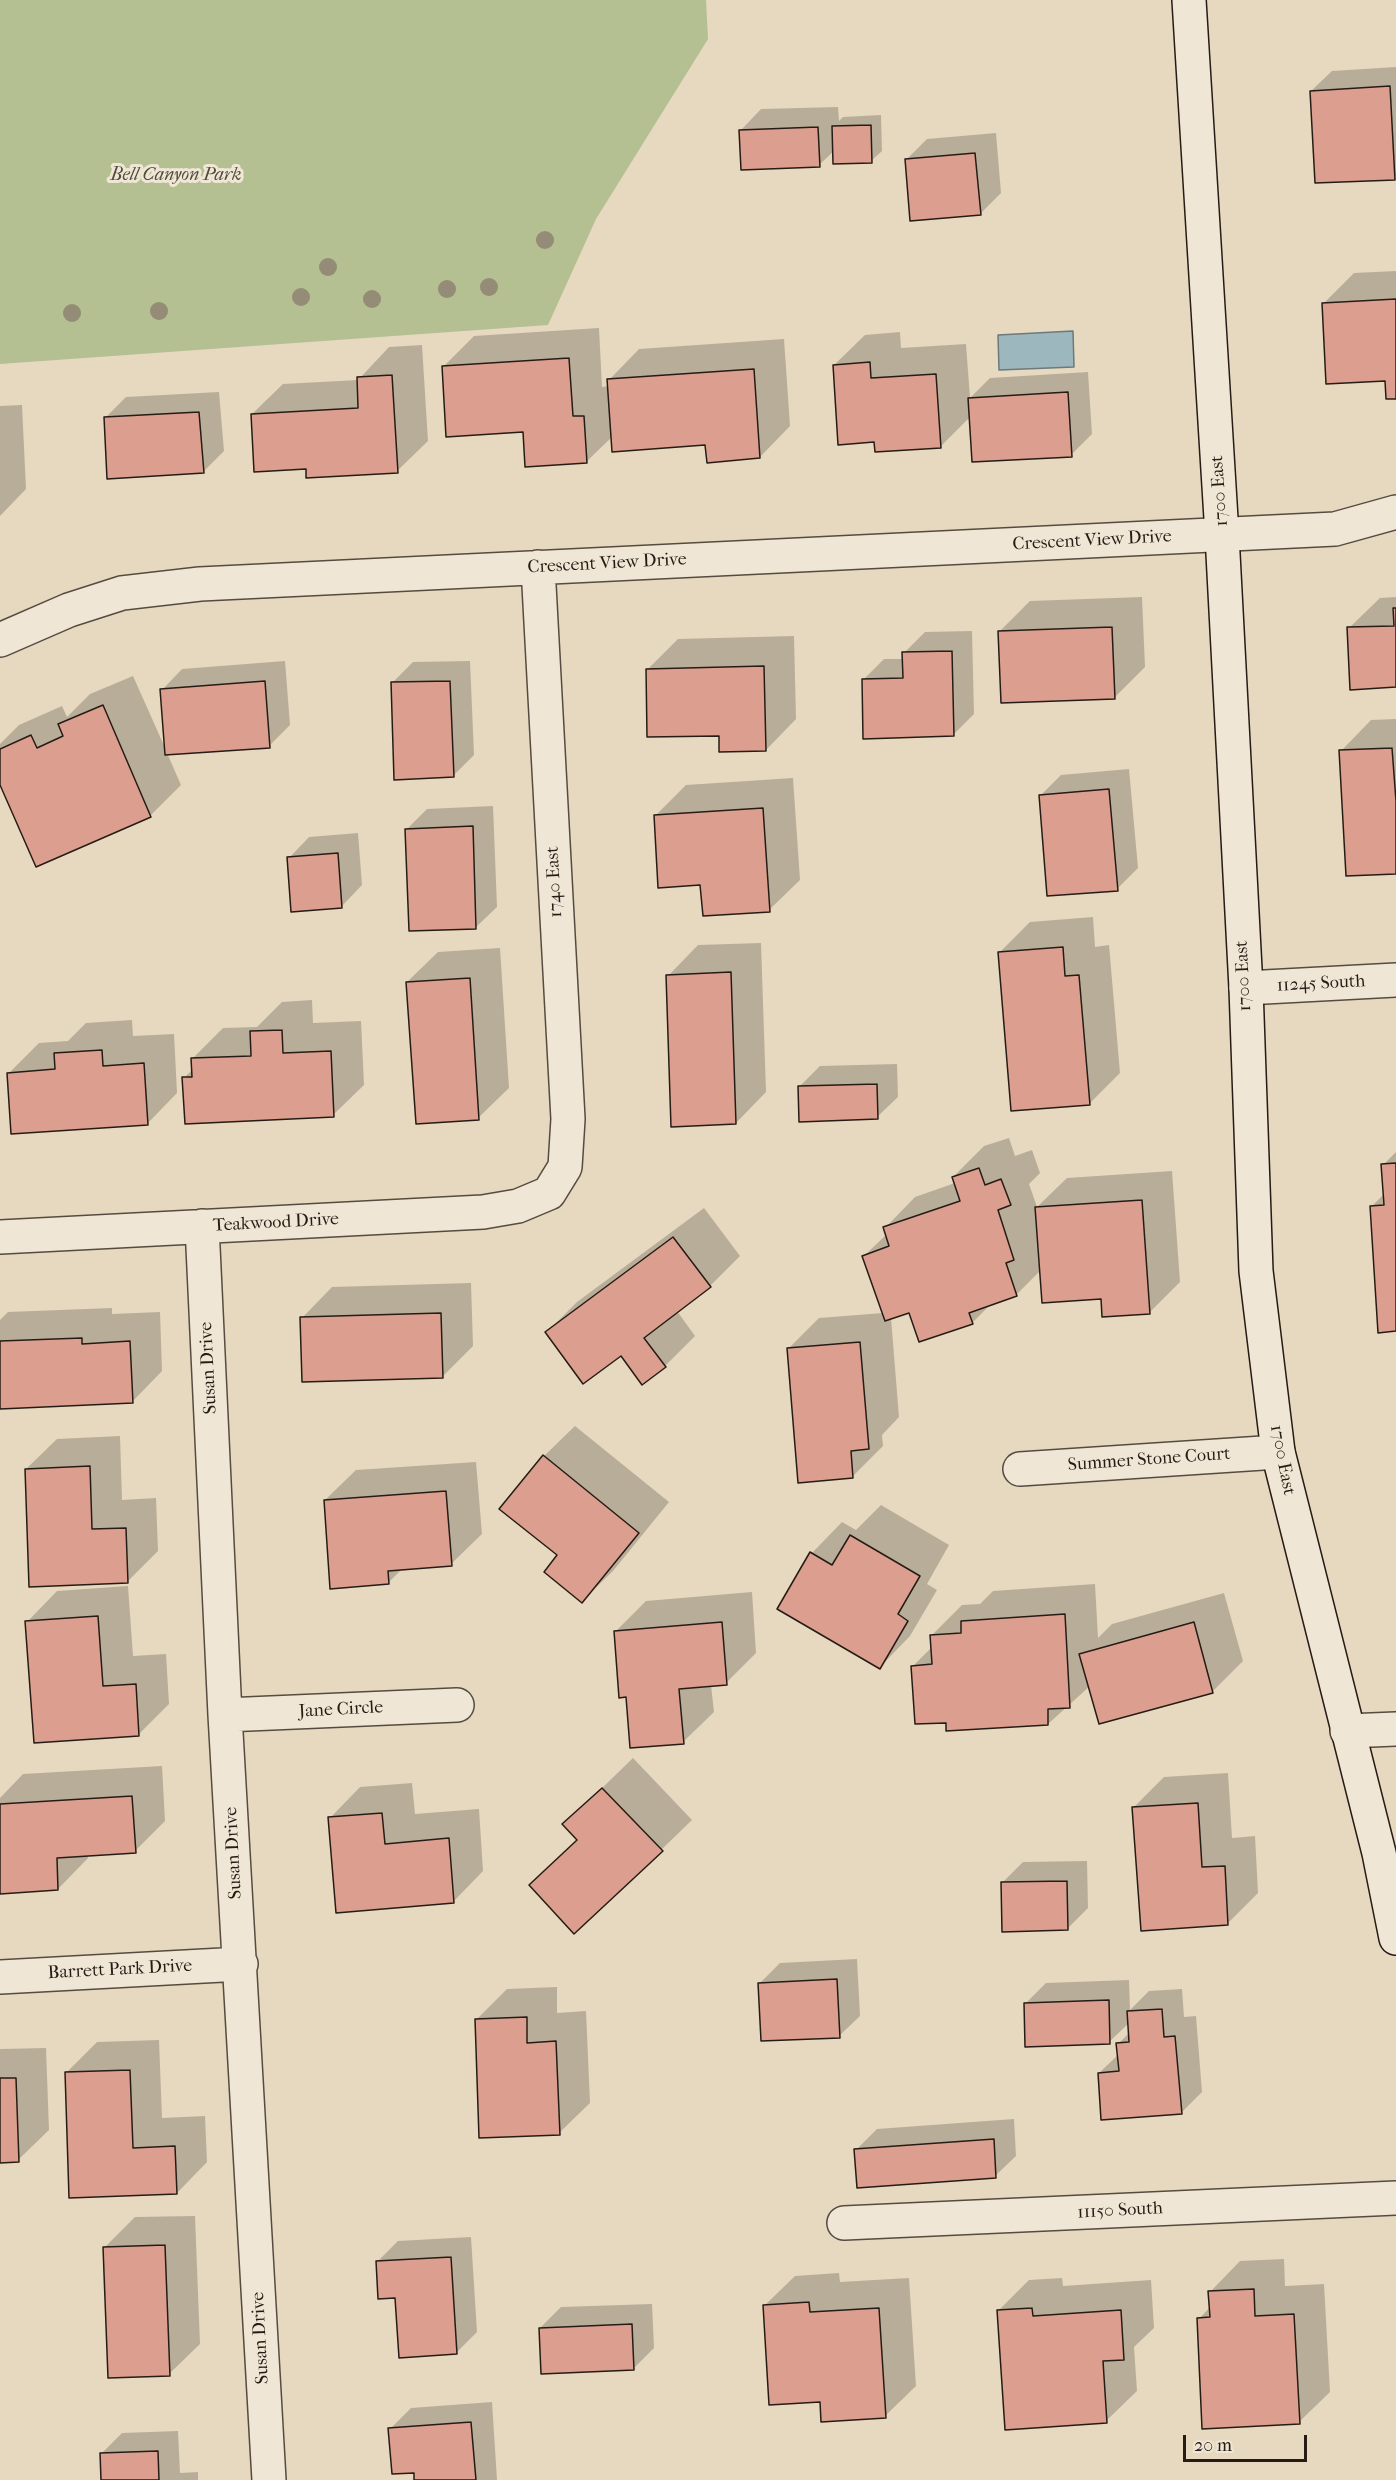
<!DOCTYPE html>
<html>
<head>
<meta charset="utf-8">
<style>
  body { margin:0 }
  #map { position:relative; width:1396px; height:2480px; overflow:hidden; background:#e6d9bf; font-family:"IM FELL French Canon",serif }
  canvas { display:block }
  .scale { position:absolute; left:1183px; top:2435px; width:124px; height:27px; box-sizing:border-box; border:3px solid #261c15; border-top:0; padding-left:8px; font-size:18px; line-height:21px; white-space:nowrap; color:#261c15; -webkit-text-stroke:4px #efe6d5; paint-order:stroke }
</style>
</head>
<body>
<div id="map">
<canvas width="1396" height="2480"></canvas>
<div class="scale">20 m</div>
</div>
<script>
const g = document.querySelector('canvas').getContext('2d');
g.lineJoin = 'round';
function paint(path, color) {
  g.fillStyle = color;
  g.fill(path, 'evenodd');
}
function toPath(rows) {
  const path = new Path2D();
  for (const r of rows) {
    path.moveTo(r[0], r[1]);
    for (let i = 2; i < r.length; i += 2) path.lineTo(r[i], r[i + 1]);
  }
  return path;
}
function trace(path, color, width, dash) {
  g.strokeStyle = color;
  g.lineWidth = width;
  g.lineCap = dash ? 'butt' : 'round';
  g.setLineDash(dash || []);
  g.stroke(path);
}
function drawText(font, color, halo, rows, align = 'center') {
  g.font = font + ' "IM FELL French Canon",serif';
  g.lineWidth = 6;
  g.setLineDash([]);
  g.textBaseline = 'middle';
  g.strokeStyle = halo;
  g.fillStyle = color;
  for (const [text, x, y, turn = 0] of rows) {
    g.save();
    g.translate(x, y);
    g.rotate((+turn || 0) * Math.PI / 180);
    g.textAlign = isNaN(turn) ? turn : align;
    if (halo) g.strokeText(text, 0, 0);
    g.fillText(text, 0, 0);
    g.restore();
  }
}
const green = toPath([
  [0,0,706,0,708,39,596,219,548,325,0,364]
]);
const water = toPath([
  [1073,331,1074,367,999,370,998,335,1073,331]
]);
const shadow = toPath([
  [1396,67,1396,176,1394,178,1311,91,1332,71],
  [838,107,839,121,843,117,881,115,882,151,871,161,834,151,819,165,741,130,761,109],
  [996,133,1001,193,980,214,907,159,927,139],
  [1396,271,1396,397,1386,380,1323,304,1354,273],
  [599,328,602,387,609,386,609,380,639,349,784,339,790,426,760,457,707,444,613,436,586,462,524,430,444,366,474,336],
  [900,332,901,348,966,344,970,398,990,378,1088,372,1092,434,1071,455,970,417,940,447,875,440,834,365,865,335],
  [422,345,428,441,397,471,307,467,252,414,283,384,358,380,389,347],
  [219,392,224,451,203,472,105,418,126,397],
  [22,405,26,489,0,516,0,406],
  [1142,597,1145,667,1114,698,999,632,1030,601],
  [1396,597,1396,686,1349,628,1380,598],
  [972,631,974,714,954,734,863,680,884,659,904,659,904,653,925,632],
  [794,636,796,719,766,750,720,735,647,670,678,639],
  [285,661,290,725,269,746,167,753,181,785,151,815,37,865,0,781,0,744,19,725,62,706,67,717,90,694,133,676,166,750,162,690,182,669],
  [470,661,474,755,453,776,392,683,413,662],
  [1396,719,1396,873,1341,751,1371,720],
  [1129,769,1138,868,1117,889,1040,796,1061,775],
  [793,778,800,880,769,910,702,883,655,816,686,785],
  [493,806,497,907,476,927,406,830,427,809],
  [358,833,362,885,342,906,289,858,309,837],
  [1093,917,1095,947,1109,945,1120,1073,1089,1104,999,953,1030,922],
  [761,943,766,1092,736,1123,668,976,698,945],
  [500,948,509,1088,478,1118,407,982,438,952],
  [312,1000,313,1023,361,1021,364,1085,333,1115,184,1078,193,1069,192,1059,223,1028,257,1027,282,1002],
  [132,1020,133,1036,174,1034,177,1093,147,1124,9,1073,39,1043,68,1041,86,1023],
  [897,1064,898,1097,877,1117,799,1087,820,1066],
  [1009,1138,1015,1156,1032,1150,1040,1173,1029,1184,1037,1207,1067,1178,1172,1171,1180,1282,1149,1313,1102,1298,1041,1270,1016,1295,992,1303,972,1323,910,1311,891,1318,899,1417,882,1435,883,1446,852,1477,789,1348,819,1318,883,1313,864,1256,887,1234,885,1228,915,1197,955,1183,953,1177,984,1146],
  [1396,1152,1396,1330,1372,1206,1385,1193,1383,1165],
  [704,1208,740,1256,710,1286,677,1311,695,1336,665,1366,547,1332,577,1302],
  [471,1283,473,1346,442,1377,302,1318,332,1287],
  [112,1308,112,1314,160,1312,162,1371,132,1402,0,1408,0,1320,8,1312],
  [575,1426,669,1502,613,1571,582,1601,559,1555,544,1456],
  [120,1436,122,1500,156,1498,158,1551,128,1581,26,1469,57,1439],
  [476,1462,482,1534,451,1564,403,1568,388,1583,325,1500,356,1470],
  [881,1505,949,1545,927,1584,937,1590,910,1636,880,1667,779,1608,812,1553,842,1522,856,1530],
  [1095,1584,1098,1638,1112,1624,1224,1593,1243,1661,1213,1691,1100,1722,1090,1686,1048,1724,947,1721,913,1666,933,1646,932,1635,962,1605,980,1604,993,1591],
  [128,1586,133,1656,166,1654,169,1704,139,1734,27,1622,57,1591],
  [752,1592,756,1653,726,1683,711,1685,714,1712,683,1742,627,1695,616,1631,646,1601],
  [633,1758,692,1820,661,1850,579,1839,565,1824],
  [162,1766,165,1821,135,1851,88,1854,88,1858,58,1889,0,1892,0,1798,23,1774],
  [1228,1773,1232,1838,1255,1836,1258,1893,1228,1923,1134,1807,1164,1777],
  [412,1783,415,1814,479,1809,483,1871,453,1902,330,1818,360,1787],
  [1087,1861,1088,1908,1067,1929,1002,1883,1023,1862],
  [857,1959,860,2016,839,2036,760,1983,780,1963],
  [1129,1980,1130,2010,1149,1991,1182,1989,1184,2017,1196,2016,1202,2092,1181,2113,1099,2073,1119,2054,1118,2044,1130,2032,1129,2023,1109,2042,1025,2004,1046,1983],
  [557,1987,557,2013,586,2011,590,2103,559,2133,476,2020,507,1989],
  [159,2040,162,2118,205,2116,207,2162,177,2193,71,2196,66,2073,97,2042],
  [46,2048,49,2130,18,2160,0,2161,0,2049],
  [1014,2119,1016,2156,995,2176,856,2150,877,2129],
  [195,2216,200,2344,169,2374,104,2248,135,2217],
  [471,2237,477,2332,457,2352,396,2297,377,2262,398,2241],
  [1284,2259,1285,2286,1324,2284,1330,2392,1299,2422,1199,2319,1211,2306,1210,2292,1240,2261],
  [839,2273,840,2282,909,2278,916,2386,885,2416,822,2400,764,2306,795,2276],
  [1062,2278,1063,2286,1151,2280,1154,2328,1134,2347,1137,2391,1106,2421,999,2310,1029,2280],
  [652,2304,654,2348,633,2369,540,2328,561,2307],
  [492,2402,497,2480,416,2480,415,2472,390,2429,411,2408],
  [178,2431,180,2473,198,2472,198,2480,103,2480,102,2453,122,2433]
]);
const building = toPath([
  [1390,86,1395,180,1315,183,1310,91,1390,86],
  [871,125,872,163,833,164,832,126,871,125],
  [818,127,820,167,741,170,739,130,818,127],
  [975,153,981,215,910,221,905,159,975,153],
  [1396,299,1396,399,1386,399,1385,381,1326,384,1322,303,1396,299],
  [569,358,573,416,584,416,587,463,525,467,523,432,446,437,442,366,569,358],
  [870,362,871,378,936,374,941,448,875,452,874,442,838,445,833,365,870,362],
  [754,369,760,458,707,463,705,445,612,452,607,379,754,369],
  [392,375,398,473,306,478,306,469,254,472,251,414,358,408,357,377,392,375],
  [1068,392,1072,457,972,462,968,398,1068,392],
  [199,412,204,473,107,479,104,417,199,412],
  [1393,608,1396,608,1396,687,1350,690,1347,627,1394,626,1393,608],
  [1112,627,1115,699,1001,703,998,631,1112,627],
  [952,651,954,736,863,739,862,679,903,678,902,652,952,651],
  [764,666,766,751,719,752,719,736,647,737,646,669,764,666],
  [265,681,270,748,165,755,160,689,265,681],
  [450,681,454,777,394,780,391,682,450,681],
  [103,705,151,817,36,867,0,785,0,749,31,735,37,748,63,736,58,724,103,705],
  [1392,748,1396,801,1396,874,1346,876,1339,750,1392,748],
  [1109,789,1118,891,1047,896,1039,795,1109,789],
  [763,808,770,912,703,916,700,885,658,888,654,815,763,808],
  [473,826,476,929,409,931,405,829,473,826],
  [338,853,342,908,291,912,287,857,338,853],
  [1063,947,1065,976,1079,975,1090,1105,1011,1111,998,952,1063,947],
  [731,972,736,1124,671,1127,666,975,731,972],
  [470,978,479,1120,416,1124,406,982,470,978],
  [282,1030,283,1053,331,1051,334,1117,185,1124,182,1077,192,1077,191,1058,251,1056,250,1031,282,1030],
  [102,1050,103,1066,144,1063,148,1125,11,1134,7,1073,55,1069,54,1053,102,1050],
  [877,1084,878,1119,799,1122,798,1086,877,1084],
  [1396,1163,1396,1331,1378,1333,1370,1206,1384,1205,1381,1164,1396,1163],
  [979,1168,985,1185,1001,1179,1011,1205,998,1210,1014,1260,1006,1263,1017,1296,969,1313,973,1324,919,1342,909,1313,885,1321,862,1256,889,1246,883,1227,960,1201,952,1177,979,1168],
  [1142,1200,1150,1314,1102,1317,1101,1299,1042,1303,1035,1207,1142,1200],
  [673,1237,711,1287,644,1338,666,1367,642,1385,621,1356,583,1384,545,1332,673,1237],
  [441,1313,443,1378,302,1382,300,1317,441,1313],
  [82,1338,82,1344,130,1341,133,1403,0,1409,0,1341,82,1338],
  [860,1342,869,1449,851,1451,853,1478,798,1483,787,1348,860,1342],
  [543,1455,639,1533,582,1603,544,1572,557,1555,499,1509,543,1455],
  [90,1466,92,1529,126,1528,128,1583,29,1587,25,1469,90,1466],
  [446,1491,452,1566,388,1571,389,1584,330,1589,324,1500,446,1491],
  [850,1535,920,1576,898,1614,908,1621,880,1669,777,1609,810,1552,832,1565,850,1535],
  [1065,1614,1070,1708,1048,1709,1048,1725,946,1731,946,1723,915,1724,911,1666,932,1664,930,1635,961,1633,961,1621,1065,1614],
  [98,1616,103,1686,136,1684,139,1736,34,1743,25,1621,98,1616],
  [722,1622,727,1685,679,1689,684,1744,630,1748,626,1697,619,1698,614,1631,722,1622],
  [1194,1622,1213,1693,1099,1724,1079,1654,1194,1622],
  [602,1788,663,1851,574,1934,529,1885,577,1840,562,1824,602,1788],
  [132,1796,136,1853,57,1858,58,1890,0,1894,0,1804,132,1796],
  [1198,1803,1202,1867,1225,1866,1228,1925,1141,1931,1132,1807,1198,1803],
  [382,1813,385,1844,449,1838,454,1903,336,1913,328,1817,382,1813],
  [1067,1881,1068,1930,1002,1932,1001,1882,1067,1881],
  [837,1979,840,2038,761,2041,758,1983,837,1979],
  [1109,2000,1110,2044,1025,2047,1024,2003,1109,2000],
  [1162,2009,1164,2037,1175,2036,1182,2114,1101,2120,1098,2073,1119,2071,1116,2043,1129,2042,1127,2011,1162,2009],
  [527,2017,527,2043,556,2041,560,2135,479,2138,475,2019,527,2017],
  [130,2070,133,2148,175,2146,177,2194,69,2198,65,2072,130,2070],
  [0,2078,16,2078,19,2162,0,2163,0,2078],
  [994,2139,996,2178,857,2188,854,2149,994,2139],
  [165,2245,170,2376,108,2378,103,2247,165,2245],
  [451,2257,457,2354,399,2358,395,2298,378,2299,376,2261,451,2257],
  [1254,2289,1255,2316,1294,2314,1300,2424,1202,2429,1197,2318,1210,2317,1208,2291,1254,2289],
  [809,2302,810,2312,879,2308,886,2418,821,2422,820,2402,769,2405,763,2305,809,2302],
  [1032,2308,1033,2316,1121,2310,1124,2360,1103,2361,1107,2423,1005,2430,997,2310,1032,2308],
  [632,2324,634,2370,541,2374,539,2328,632,2324],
  [471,2422,476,2480,414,2480,414,2473,392,2474,388,2428,471,2422],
  [158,2451,159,2480,101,2480,100,2453,158,2451]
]);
const street = toPath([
  [0,640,69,610,122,593,200,584,1335,529,1396,512],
  [1246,988,1396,980],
  [202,1226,225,1715,269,2480],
  [0,1237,483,1212,518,1206,549,1193,565,1167,568,1119,538,567],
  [1020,1469,1278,1452],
  [225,1715,457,1705],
  [1347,1731,1396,1729],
  [0,1977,241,1964],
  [844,2223,1396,2198]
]);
const secondary = toPath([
  [1189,0,1222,535,1246,988,1256,1271,1278,1452,1379,1853,1396,1938]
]);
const trees = [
  [545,240],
  [328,267],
  [489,287],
  [447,289],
  [301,297],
  [372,299],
  [159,311],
  [72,313]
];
const parkNames = [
  ["Bell Canyon Park",176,176]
];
const streetNames = [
  ["1700 East",1220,491,-94],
  ["Crescent View Drive",1092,541,-3],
  ["Crescent View Drive",607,564,-3],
  ["1740 East",555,882,-93],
  ["1700 East",1244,976,-93],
  ["11245 South",1321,984,-3],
  ["Teakwood Drive",276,1223,-3],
  ["Susan Drive",209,1368,-93],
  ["Summer Stone Court",1149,1460,-4],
  ["1700 East",1282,1460,79],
  ["Jane Circle",341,1710,-3],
  ["Susan Drive",234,1853,-93],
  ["Barrett Park Drive",120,1970,-3],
  ["11150 South",1120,2211,-3],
  ["Susan Drive",261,2338,-93]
];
paint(green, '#b4bf92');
paint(water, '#9cb7be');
trace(water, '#6d797a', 1.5);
paint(shadow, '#0003');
paint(building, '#dc9e8e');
trace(building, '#261c15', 1.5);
trace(street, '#564b40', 36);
trace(secondary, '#261c15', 36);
trace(street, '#efe6d5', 33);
trace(secondary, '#efe6d5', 33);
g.fillStyle = '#948c76';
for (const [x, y] of trees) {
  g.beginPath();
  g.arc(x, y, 9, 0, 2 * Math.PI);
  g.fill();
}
drawText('italic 18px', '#514d3a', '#efe6d5', parkNames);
drawText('18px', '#261c15', '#efe6d5', streetNames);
</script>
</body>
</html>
